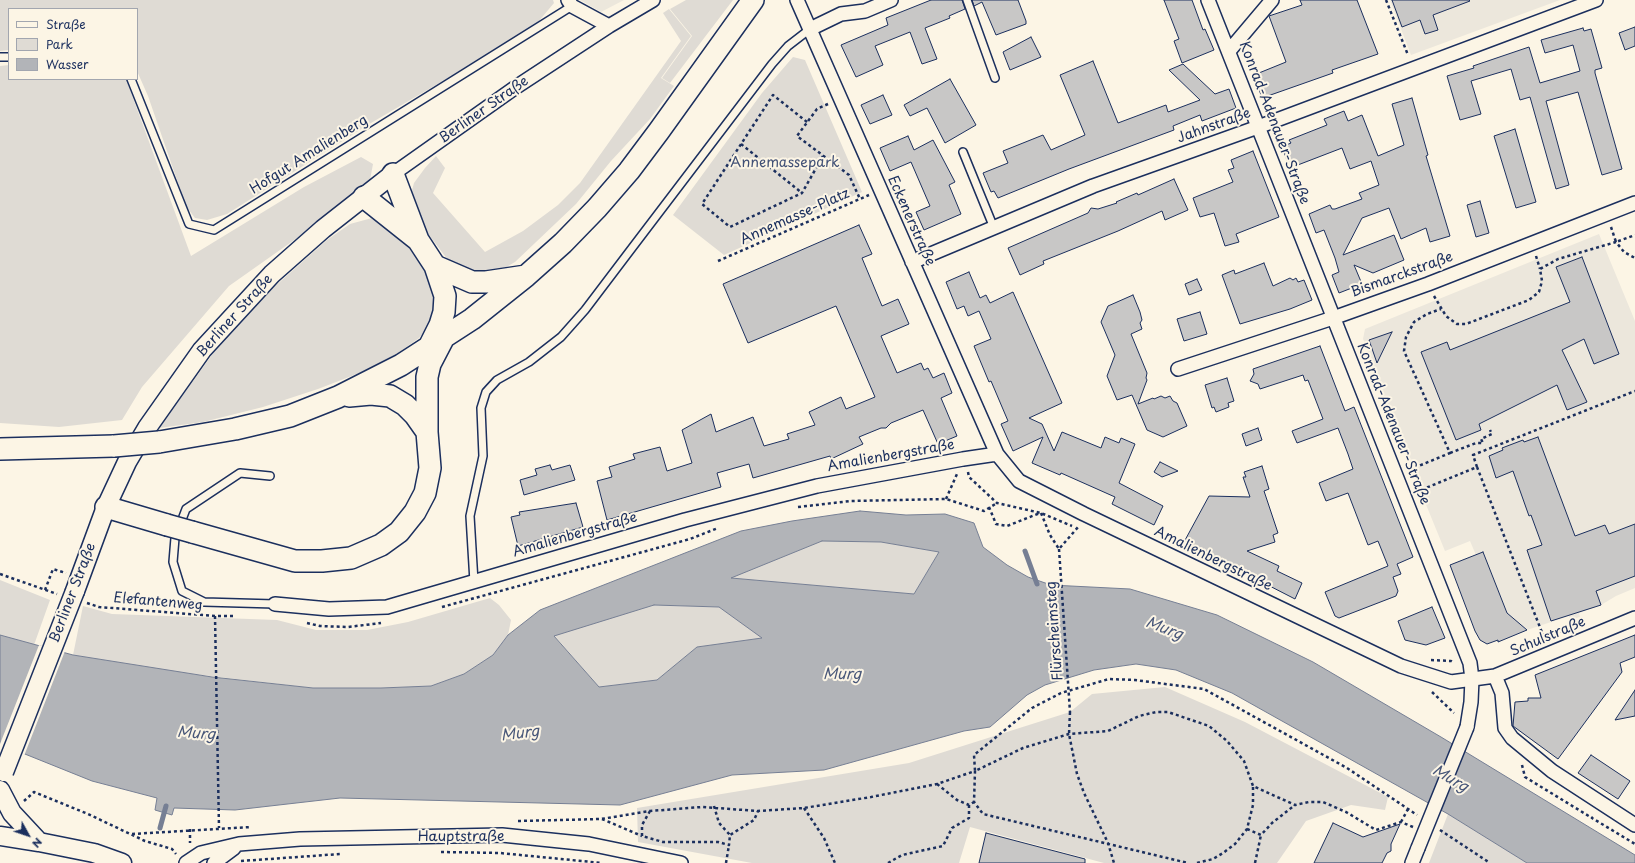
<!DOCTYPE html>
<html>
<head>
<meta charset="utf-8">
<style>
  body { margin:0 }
  #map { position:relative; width:1635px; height:863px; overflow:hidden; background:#fcf5e5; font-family:"Playpen Sans",sans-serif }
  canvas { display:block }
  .legend { position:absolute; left:8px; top:8px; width:130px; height:72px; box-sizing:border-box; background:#fcf5e5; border:1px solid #a2a6af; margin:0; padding:5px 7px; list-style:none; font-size:12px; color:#1b2f5e }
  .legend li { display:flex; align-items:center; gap:8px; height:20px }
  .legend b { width:20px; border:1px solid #a2a6af }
  .north { position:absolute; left:8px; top:815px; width:40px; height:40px; -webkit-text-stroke:3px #fcf5e5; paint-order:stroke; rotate:130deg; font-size:11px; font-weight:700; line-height:16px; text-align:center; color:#1b2f5e }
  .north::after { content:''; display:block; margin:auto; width:14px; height:18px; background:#1b2f5e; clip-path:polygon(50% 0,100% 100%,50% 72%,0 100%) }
</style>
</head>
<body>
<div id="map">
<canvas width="1635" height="863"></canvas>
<ul class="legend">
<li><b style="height:5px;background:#fcf5e5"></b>Straße</li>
<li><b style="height:11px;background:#dfdbd4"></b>Park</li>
<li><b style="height:11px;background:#b2b4b8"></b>Wasser</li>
</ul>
<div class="north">N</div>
</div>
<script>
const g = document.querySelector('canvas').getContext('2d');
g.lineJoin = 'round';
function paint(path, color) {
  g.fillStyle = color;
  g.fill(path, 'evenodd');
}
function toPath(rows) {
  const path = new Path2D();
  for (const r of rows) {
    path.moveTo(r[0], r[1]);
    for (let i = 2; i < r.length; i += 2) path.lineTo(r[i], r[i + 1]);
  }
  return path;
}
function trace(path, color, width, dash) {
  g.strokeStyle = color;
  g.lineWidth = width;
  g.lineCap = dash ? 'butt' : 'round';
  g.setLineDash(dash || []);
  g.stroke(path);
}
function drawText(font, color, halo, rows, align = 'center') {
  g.font = font + ' "Playpen Sans",sans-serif';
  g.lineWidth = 4;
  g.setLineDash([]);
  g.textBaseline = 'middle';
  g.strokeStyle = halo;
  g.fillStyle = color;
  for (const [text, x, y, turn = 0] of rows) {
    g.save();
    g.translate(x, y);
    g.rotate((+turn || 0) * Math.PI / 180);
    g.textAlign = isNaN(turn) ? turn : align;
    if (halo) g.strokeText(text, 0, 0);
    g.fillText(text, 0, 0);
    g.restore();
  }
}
const built = toPath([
  [580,0,624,0,601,12],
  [1390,0,1560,0,1411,55],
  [1599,234,1635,321,1635,588,1616,596,1601,605,1579,613,1580,617,1570,620,1569,616,1527,630,1509,617,1483,552,1476,555,1470,541,1445,551,1373,375,1372,361,1363,339,1365,329]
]);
const green = toPath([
  [0,0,553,0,554,3,533,28,371,123,227,214,207,220,195,218,186,206,148,96,137,71,137,9,9,9,9,50,0,51],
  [686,0,733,0,670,83,662,78,692,36,670,9],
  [669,9,691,36,661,78,674,86,650,119,611,161,576,204,515,262,496,273,465,273,448,260,426,231,413,207,411,194,414,183,425,168,436,156,445,168,433,193,485,252,523,231,558,205,580,183,681,41,663,13],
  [793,57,805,60,862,192,724,255,673,215,762,93],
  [9,65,9,79,126,79,191,256,304,187,361,157,373,164,370,180,297,238,229,286,142,387,122,420,59,427,0,423,0,66],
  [372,218,387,225,399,234,425,271,433,285,436,309,430,325,419,338,398,353,367,370,318,389,263,407,203,422,159,428,217,348,273,288,327,240,350,224],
  [822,541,881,542,939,552,914,594,730,578],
  [0,580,50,600,34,645,0,635],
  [490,598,499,605,511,620,508,635,493,655,464,674,431,686,381,688,313,688,184,673,73,655,83,606,112,614,277,620,316,630,367,630,408,622],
  [654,605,719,607,763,638,697,647,657,680,599,687,554,635],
  [1165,687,1245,722,1388,797,1385,810,1351,805,1306,821,1277,863,1104,863,970,827,959,863,752,863,638,842,637,808,909,763,1070,712,1092,694],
  [1448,814,1527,863,1429,863]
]);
const water = toPath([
  [860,511,906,515,945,514,974,523,983,547,1007,565,1028,577,1051,585,1130,589,1217,615,1313,662,1441,737,1635,855,1635,863,1527,863,1448,814,1232,693,1176,670,1136,664,1094,670,1045,685,1027,695,990,727,964,731,824,770,732,775,620,805,340,798,235,810,174,808,172,815,155,810,157,798,92,781,0,744,0,635,73,655,212,677,313,688,381,688,431,686,464,674,493,655,508,635,540,610,741,531,792,521,860,511],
  [822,541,881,542,939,552,914,594,731,578,822,541],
  [654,605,719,607,762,638,697,647,657,680,599,687,554,636,654,605]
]);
const pier = toPath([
  [39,645,65,651,24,756,0,746,0,744]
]);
const stream = toPath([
  [1025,551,1037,584],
  [160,828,166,806]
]);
const building = toPath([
  [931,0,962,0,965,9,949,16,950,18,925,28,937,59,922,64,910,32,875,46,883,65,856,77,841,45,888,25,886,18,931,0],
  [972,0,1018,0,1026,21,1026,24,996,35,982,2,974,6,972,0],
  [1164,0,1192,0,1203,30,1205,29,1214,50,1182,63,1174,41,1179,39,1164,0],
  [1300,0,1357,0,1378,54,1332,70,1333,73,1262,98,1254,75,1286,62,1269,16,1302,5,1300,0],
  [1392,0,1469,0,1470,1,1433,15,1438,30,1425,34,1420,20,1402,27,1392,0],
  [1635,27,1635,46,1625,50,1619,33,1635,27],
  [1583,28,1584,31,1591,29,1602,68,1595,70,1595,73,1622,169,1602,175,1578,92,1546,101,1569,185,1556,189,1530,97,1520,100,1511,69,1471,81,1481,114,1460,120,1447,76,1474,68,1473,66,1529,47,1540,83,1580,71,1573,45,1545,53,1541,40,1583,28],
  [1031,37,1041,57,1010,70,1003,52,1031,37],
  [1093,61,1118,123,1166,105,1168,112,1200,100,1169,70,1183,64,1215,94,1229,89,1236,108,1202,121,1200,115,1173,126,1174,130,1069,169,998,198,994,191,991,192,983,173,1008,163,1003,151,1043,135,1051,150,1085,135,1060,75,1093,61],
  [950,79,976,125,945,143,927,108,910,116,904,105,950,79],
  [883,95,892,115,870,124,861,105,883,95],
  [1412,98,1428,155,1426,156,1450,236,1430,242,1426,228,1401,239,1389,208,1362,218,1343,255,1394,235,1404,260,1373,273,1354,265,1362,284,1339,293,1332,275,1339,272,1335,258,1324,230,1316,233,1309,214,1330,205,1332,209,1335,209,1362,199,1359,193,1379,185,1371,161,1350,169,1342,148,1290,168,1282,147,1291,143,1289,140,1327,125,1324,119,1344,111,1348,121,1362,115,1378,156,1404,145,1392,104,1412,98],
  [1515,129,1536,202,1516,208,1494,136,1515,129],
  [908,136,914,150,933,140,955,182,949,185,961,214,924,230,916,212,930,206,911,162,890,171,880,148,908,136],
  [1253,151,1279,217,1236,234,1239,242,1225,246,1214,213,1200,217,1193,198,1233,182,1228,170,1234,168,1231,160,1253,151],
  [1174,179,1188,210,1165,220,1162,211,1118,231,1043,261,1044,264,1020,275,1008,248,1088,213,1091,208,1098,209,1117,203,1116,202,1137,193,1138,195,1174,179],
  [1480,201,1489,233,1476,237,1467,205,1480,201],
  [859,225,872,254,862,258,882,306,898,299,909,324,881,336,897,373,921,363,924,370,928,368,933,378,944,373,952,393,941,398,957,436,938,444,923,410,891,423,886,428,881,428,859,437,863,444,831,459,830,456,753,478,749,464,717,473,721,487,607,520,597,481,612,477,609,467,635,459,633,454,660,447,667,471,692,463,682,430,711,414,716,432,753,417,764,446,789,439,787,434,815,425,809,412,841,397,846,409,875,397,836,306,748,343,723,284,859,225],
  [1582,257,1619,354,1594,364,1584,339,1562,350,1587,402,1567,410,1557,385,1479,424,1481,430,1456,440,1421,352,1447,342,1450,350,1570,302,1556,267,1582,257],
  [1264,263,1273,286,1290,278,1293,280,1296,278,1298,282,1304,280,1312,300,1290,309,1240,324,1222,275,1234,270,1235,274,1264,263],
  [969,272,980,298,986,295,990,303,1013,292,1062,403,1029,418,1042,424,1054,451,1062,432,1101,448,1105,437,1119,443,1121,438,1135,444,1119,483,1163,506,1154,525,1112,504,1115,497,1061,473,1060,475,1032,463,1043,437,1013,451,1001,424,1008,421,991,381,989,382,974,346,991,339,979,311,968,316,964,306,957,309,946,282,969,272],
  [1197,279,1202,290,1189,295,1185,284,1197,279],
  [1133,295,1140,312,1142,320,1140,323,1142,329,1131,334,1147,373,1146,378,1147,380,1138,404,1153,398,1154,399,1161,396,1165,398,1170,396,1173,401,1177,403,1187,426,1163,437,1147,430,1132,395,1117,400,1107,376,1115,355,1101,322,1108,306,1133,295],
  [1200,312,1207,334,1184,341,1177,319,1200,312],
  [1392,332,1377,363,1369,340,1392,332],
  [1320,346,1345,411,1354,407,1413,557,1397,564,1401,574,1393,577,1398,591,1396,596,1339,618,1335,616,1325,592,1388,566,1378,541,1368,545,1348,493,1326,501,1319,483,1353,469,1348,454,1338,428,1297,443,1292,431,1323,419,1308,380,1305,381,1303,375,1260,389,1258,384,1250,381,1254,374,1253,369,1320,346],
  [1227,378,1234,401,1228,403,1229,407,1216,412,1214,407,1212,408,1205,385,1227,378],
  [1258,428,1262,440,1246,446,1242,434,1258,428],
  [1538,437,1575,536,1605,525,1609,534,1635,524,1635,576,1596,591,1601,605,1551,621,1527,550,1542,545,1531,515,1529,516,1513,471,1496,478,1489,456,1503,450,1502,448,1523,440,1524,442,1538,437],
  [1160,462,1178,471,1162,477,1154,472,1160,462],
  [550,465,552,470,570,465,575,480,524,495,520,480,537,475,535,469,550,465],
  [1262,466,1269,489,1264,491,1278,533,1273,535,1275,542,1247,551,1279,566,1277,571,1302,583,1295,599,1184,542,1209,496,1250,497,1243,477,1246,477,1244,472,1262,466],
  [576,503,583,527,518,546,511,517,520,515,519,512,576,503],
  [1483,552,1507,613,1527,630,1498,642,1498,640,1487,644,1480,640,1475,631,1450,565,1483,552],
  [1432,607,1445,638,1426,645,1405,640,1398,621,1432,607],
  [1635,635,1635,657,1620,663,1622,672,1558,759,1513,726,1515,702,1528,701,1528,698,1541,698,1535,675,1635,635],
  [1635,690,1635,716,1615,720,1635,690],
  [1591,755,1630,781,1618,799,1578,773,1591,755],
  [1333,823,1363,837,1400,824,1391,844,1391,851,1387,853,1382,863,1314,863,1333,823],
  [986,833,1085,859,1085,863,979,863,986,833]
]);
const path = toPath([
  [1386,0,1408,55],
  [828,104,817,109,797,136,849,175,860,199],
  [807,122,773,95,702,204,730,227,802,193,823,156],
  [741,144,802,193],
  [1611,227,1616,242,1635,235],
  [1536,256,1540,269],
  [718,261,869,195],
  [1434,296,1446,316,1457,324,1466,324,1529,300,1539,292,1542,281,1540,269,1558,259,1616,242,1624,252,1635,258],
  [1450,453,1476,443,1483,443,1481,439,1492,434,1490,430],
  [1477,467,1543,635,1563,631],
  [1409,470,1450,453,1404,351,1406,337,1414,322,1427,314,1441,309],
  [968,472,969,477,997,503,1041,513,1072,526],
  [1416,492,1477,467,1473,455,1635,391],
  [946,499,957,474],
  [798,507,851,501,946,499,984,511,997,503],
  [989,507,996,524,1007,526,1040,513],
  [1041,513,1050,535,1059,549,1079,526],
  [0,574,57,594],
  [45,590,53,569,66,573],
  [87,603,99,607,215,616,235,616],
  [442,607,690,539,718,528],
  [215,616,219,828],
  [307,623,320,626,348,627,381,623],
  [1431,660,1451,661,1454,663],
  [1432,692,1454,713],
  [1070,712,1069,734,1077,774,1084,793,1108,843,1114,863],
  [1522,765,1525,777,1592,818],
  [937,784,957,800,969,805,974,802],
  [24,801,34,792,88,814,145,841,172,849,176,854],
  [714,806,719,823,730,835],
  [804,808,824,838,835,863],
  [650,811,642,825,642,836,663,842,718,842,729,845,730,835,754,820,758,811],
  [1593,817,1592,818,1635,844],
  [602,819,642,836],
  [518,821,601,819,650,811,702,807,758,811,804,808,871,797,937,784,975,771,974,802,983,814,1188,863],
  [1401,822,1408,809],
  [1413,827,1401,822,1376,830,1346,812,1323,802,1309,802,1295,805,1253,786,1244,761,1227,741,1209,726,1168,712,1156,712,1139,716,1108,731,1069,734,1023,748,975,771,974,755,1032,708,1061,693,1109,679,1135,680,1204,689,1347,768,1417,815],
  [190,829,190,843],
  [1247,829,1261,835,1272,823,1295,805],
  [1440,830,1490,863],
  [132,834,251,827],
  [441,852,500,853,602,863],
  [241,861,340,854],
  [726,863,729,845],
  [888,863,902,855,943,846,952,828,969,818,969,805],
  [1197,863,1213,859,1223,853,1235,844,1247,829,1253,805,1253,786],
  [1255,863,1261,835]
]);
const service = toPath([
  [967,0,995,78],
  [0,57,9,57],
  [131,79,189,224,214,230,572,6],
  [963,152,994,228],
  [270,476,240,473,186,509,175,538,173,562,182,591,204,602,275,604],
  [474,582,470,516,483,456,481,408,486,392,497,380,529,362,561,337,585,310,632,248,772,64,788,46,810,29]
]);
const minor = toPath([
  [568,0,572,6,609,26],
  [797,0,997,454,1019,481,1084,514,1401,666,1451,682,1495,676,1635,618],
  [1208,0,1470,663,1472,679,1471,702,1467,727],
  [810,29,841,14,865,11,891,0],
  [1229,51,1272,0],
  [393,174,516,87,609,26,653,0],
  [912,262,1093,186,1258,127,1596,0],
  [1178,369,1333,318,1428,284,1635,203],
  [275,604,329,609,387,607,685,520,817,486,963,459,997,454],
  [1495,676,1502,693,1505,728,1512,738,1552,771,1635,825],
  [186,863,201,853,239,844,300,839,502,835,589,844,681,863],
  [214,863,234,848],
  [1412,863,1418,848]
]);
const secondary = toPath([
  [75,591,106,507,127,462,147,428,202,350,272,274,323,229,393,174],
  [0,790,12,813,39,842],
  [0,836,39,842,94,853,122,863]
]);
const primary = toPath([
  [393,174,418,240,435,266,445,296,444,312,440,325,429,347],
  [364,197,418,240],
  [435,266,472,282,486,282,526,276],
  [349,396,371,394,390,396,405,405,415,415,427,432],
  [159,442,235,429,290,416,338,397,401,365,472,319,526,276,563,243,597,208,629,171,659,131,753,0],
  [0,449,114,446],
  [106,507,167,525],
  [192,532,295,561,322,561,351,558,381,545,399,532,415,512,425,493,430,468,427,432,427,377,430,364,443,339]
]);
const pathBridge = toPath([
  [1059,549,1070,712]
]);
const minorBridge = toPath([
  [1418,848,1467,727]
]);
const secondaryBridge = toPath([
  [4,772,75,591]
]);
const primaryBridge = toPath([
  [114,446,159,442],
  [167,525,192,532]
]);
const streetNames = [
  ["Berliner Straße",484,110,-35],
  ["Konrad-Adenauer-Straße",1274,123,69],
  ["Jahnstraße",1214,126,-20],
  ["Hofgut Amalienberg",309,155,-32],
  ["Annemasse-Platz",795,217,-24],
  ["Eckenerstraße",911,221,66],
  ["Bismarckstraße",1402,275,-20],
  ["Berliner Straße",235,316,-48],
  ["Konrad-Adenauer-Straße",1393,424,68],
  ["Amalienbergstraße",891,456,-10],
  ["Amalienbergstraße",575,535,-16],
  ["Amalienbergstraße",1213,559,26],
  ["Berliner Straße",73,593,-69],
  ["Elefantenweg",158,602,5],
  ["Flürscheimsteg",1055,631,-94],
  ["Schulstraße",1548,637,-23],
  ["Hauptstraße",461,837]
];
const parkNames = [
  ["Annemassepark",785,163]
];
const waterNames = [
  ["Murg",1164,629,21],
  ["Murg",842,675],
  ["Murg",196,734,4],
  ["Murg",520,734,-7],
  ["Murg",1450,779,30]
];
paint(built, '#ece7dc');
paint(green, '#dfdbd4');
paint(water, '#b2b4b8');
trace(water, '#767f94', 1);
paint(pier, '#fcf5e5');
trace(stream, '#767f94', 5);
paint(building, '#c8c7c6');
trace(building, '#1b2f5e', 1);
trace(service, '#1b2f5e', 10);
trace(minor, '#1b2f5e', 16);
trace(secondary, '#1b2f5e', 21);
trace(primary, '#1b2f5e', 24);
trace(path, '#1b2f5e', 2.5, [3, 3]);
trace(service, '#fcf5e5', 7);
trace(minor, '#fcf5e5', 13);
trace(secondary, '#fcf5e5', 18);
trace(primary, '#fcf5e5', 21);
trace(minorBridge, '#1b2f5e', 16, []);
trace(secondaryBridge, '#1b2f5e', 21, []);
trace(primaryBridge, '#1b2f5e', 24, []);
trace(pathBridge, '#1b2f5e', 2.5, [3, 3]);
trace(minorBridge, '#fcf5e5', 13);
trace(secondaryBridge, '#fcf5e5', 18);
trace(primaryBridge, '#fcf5e5', 21);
drawText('14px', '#1b2f5e', '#fcf5e5', streetNames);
drawText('14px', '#425176', '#fcf5e5', parkNames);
drawText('italic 15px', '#485779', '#fcf5e5', waterNames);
</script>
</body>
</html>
